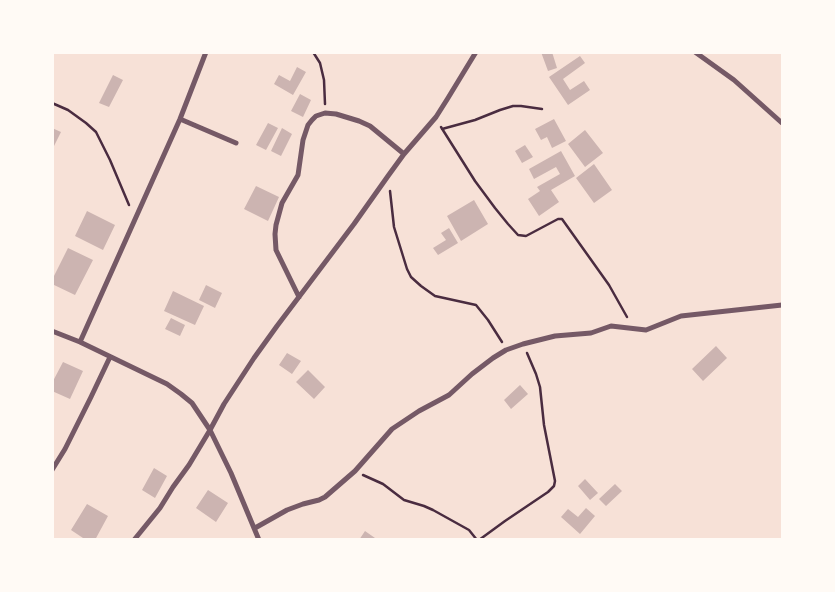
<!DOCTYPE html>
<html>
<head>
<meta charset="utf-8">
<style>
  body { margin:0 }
  #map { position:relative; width:835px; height:592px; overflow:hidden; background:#f7e1d7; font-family:Lato,sans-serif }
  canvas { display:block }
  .frame { position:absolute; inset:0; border:54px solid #fffaf5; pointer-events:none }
</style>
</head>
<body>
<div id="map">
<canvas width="835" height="592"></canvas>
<div class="frame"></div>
</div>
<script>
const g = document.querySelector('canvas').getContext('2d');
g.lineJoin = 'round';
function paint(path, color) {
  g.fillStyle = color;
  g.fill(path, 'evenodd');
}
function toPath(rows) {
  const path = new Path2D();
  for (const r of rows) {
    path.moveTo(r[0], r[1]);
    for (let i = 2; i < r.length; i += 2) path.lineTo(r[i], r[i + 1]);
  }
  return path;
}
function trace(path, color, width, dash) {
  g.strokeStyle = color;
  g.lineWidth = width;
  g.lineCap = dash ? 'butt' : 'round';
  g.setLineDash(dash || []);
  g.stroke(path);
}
const building = toPath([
  [541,52,552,52,557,68,548,71],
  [580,56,585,63,563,79,570,90,584,81,590,90,568,105,549,77],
  [297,67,306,72,293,95,274,84,279,75,290,81],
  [113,75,123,80,109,107,99,103],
  [300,94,311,100,303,117,291,111],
  [554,119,566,141,552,148,547,137,541,140,535,129],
  [268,123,278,128,266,150,256,145],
  [52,128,61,132,52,150],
  [282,128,292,134,281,156,271,151],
  [585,130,603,153,585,167,568,144],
  [525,145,533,157,522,163,515,151],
  [561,151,575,176,551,190,559,202,539,216,528,199,540,191,537,187,560,174,556,167,534,179,529,169],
  [594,164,612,190,594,203,576,178],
  [256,186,279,197,268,221,244,209],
  [474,200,488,224,461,241,447,216],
  [87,211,115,225,103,250,75,236],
  [449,228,458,243,438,255,433,248,446,240,441,233],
  [68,248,93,260,75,295,52,284,52,280],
  [206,285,222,293,215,308,199,300],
  [173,291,204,306,195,325,164,311],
  [171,318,185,325,180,336,165,329],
  [716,346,727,358,703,381,692,369],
  [287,353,301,361,292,374,279,365],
  [63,362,83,371,70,399,52,391,52,383],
  [308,370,325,387,314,399,296,382],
  [520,385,528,394,511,409,504,400],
  [154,468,167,476,155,498,142,490],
  [585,479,598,493,590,500,578,486],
  [615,484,622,491,606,506,599,499],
  [208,490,228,503,216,522,196,508],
  [87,504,108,516,95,540,86,540,71,530],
  [586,508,595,516,580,534,561,517,568,509,578,517],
  [365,531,375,538,374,540,359,540]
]);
const path = toPath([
  [313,52,320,63,324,80,325,104],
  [52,103,68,110,86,123,96,132,110,160,129,205],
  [441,127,475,181,495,208,508,224,518,235,526,236,558,219,562,219,609,285,627,317],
  [442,129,475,120,500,110,513,106,521,106,542,109],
  [390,191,394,227,407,269,411,277,421,286,435,296,476,305,488,320,502,342],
  [363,475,383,484,404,500,424,506,433,510,469,530,477,540],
  [479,540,505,521,548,492,554,486,555,481,544,425,540,387,536,374,527,353]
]);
const minor = toPath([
  [695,52,734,80,782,123],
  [180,119,236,143],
  [299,297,276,250,275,234,276,225,282,203,298,175,303,140,308,125,312,120,316,116,325,113,336,114,359,121,370,126,404,154],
  [52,331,80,342,167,384,181,394,192,403,210,430,231,473,259,540],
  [80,342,180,119,206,52],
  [52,470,65,449,91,397,110,357],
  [255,528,287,510,303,504,319,500,325,497,355,471,392,429,419,411,449,395,472,374,493,358,506,350,523,344,555,336,591,333,611,326,646,330,681,316,782,305],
  [134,540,160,508,173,487,189,465,210,430,224,404,254,358,277,326,354,224,388,176,404,154,436,117,448,98,476,52]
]);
paint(building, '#ccb4b1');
trace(path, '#4a2c40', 2.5);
trace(minor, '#755966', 5);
</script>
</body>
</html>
